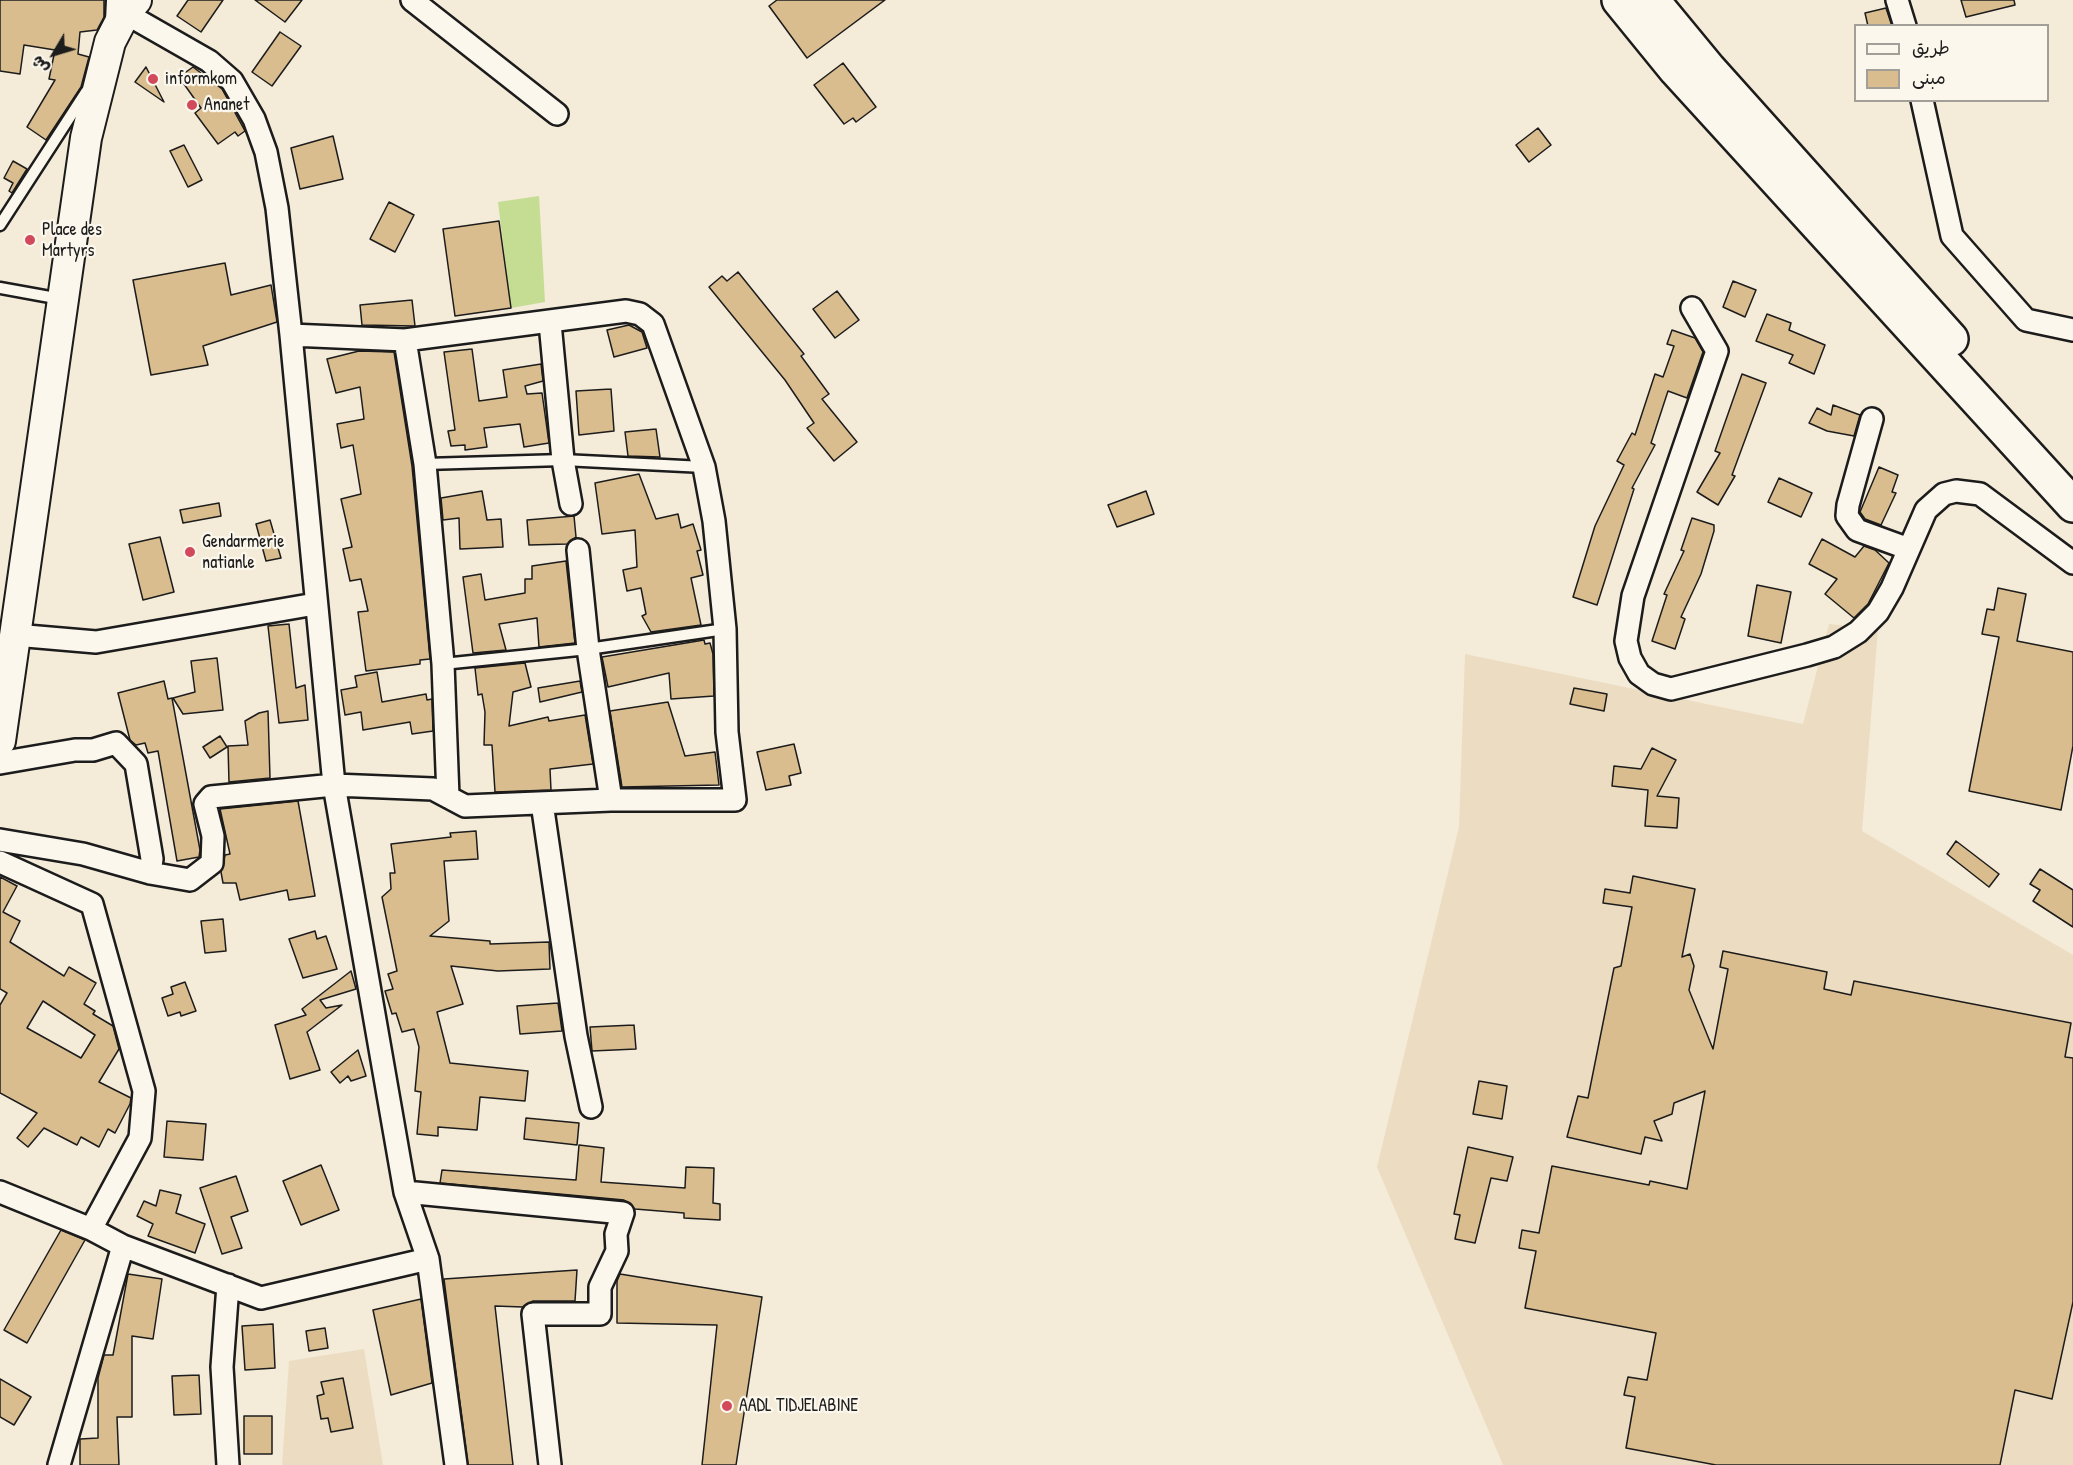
<!DOCTYPE html>
<html>
<head>
<meta charset="utf-8">
<style>
  body { margin:0 }
  #map { position:relative; width:2073px; height:1465px; overflow:hidden; background:#f4ebd9; font-family:"Patrick Hand","Playpen Sans Arabic",sans-serif }
  canvas { display:block }
  .legend { position:absolute; left:1854px; top:24px; width:195px; height:78px; box-sizing:border-box; background:#fbf7ec; border:2px solid #a29f99; margin:0; padding:8px 10px; list-style:none; font-size:18px; color:#1c1c1c }
  .legend li { display:flex; align-items:center; gap:12px; height:30px }
  .legend b { width:30px; border:2px solid #a29f99 }
  .north { position:absolute; left:24px; top:24px; width:60px; height:60px; -webkit-text-stroke:4px #fbf7ec; paint-order:stroke; rotate:232deg; font-size:16px; font-weight:700; line-height:24px; text-align:center; color:#1c1c1c }
  .north::after { content:''; display:block; margin:auto; width:21px; height:27px; background:#1c1c1c; clip-path:polygon(50% 0,100% 100%,50% 72%,0 100%) }
</style>
</head>
<body>
<div id="map">
<canvas width="2073" height="1465"></canvas>
<ul class="legend">
<li><b style="height:8px;background:#fbf7ec"></b>طريق</li>
<li><b style="height:16px;background:#d9bd8e"></b>مبنى</li>
</ul>
<div class="north">ش</div>
</div>
<script>
const g = document.querySelector('canvas').getContext('2d');
g.lineJoin = 'round';
function paint(path, color) {
  g.fillStyle = color;
  g.fill(path, 'evenodd');
}
function toPath(rows) {
  const path = new Path2D();
  for (const r of rows) {
    path.moveTo(r[0], r[1]);
    for (let i = 2; i < r.length; i += 2) path.lineTo(r[i], r[i + 1]);
  }
  return path;
}
function trace(path, color, width, dash) {
  g.strokeStyle = color;
  g.lineWidth = width;
  g.lineCap = dash ? 'butt' : 'round';
  g.setLineDash(dash || []);
  g.stroke(path);
}
function drawText(font, color, halo, rows, align = 'center') {
  g.font = font + ' "Patrick Hand",sans-serif';
  g.lineWidth = 4.5;
  g.setLineDash([]);
  g.textBaseline = 'middle';
  g.strokeStyle = halo;
  g.fillStyle = color;
  for (const [text, x, y, turn = 0] of rows) {
    g.save();
    g.translate(x, y);
    g.rotate((+turn || 0) * Math.PI / 180);
    g.textAlign = isNaN(turn) ? turn : align;
    if (halo) g.strokeText(text, 0, 0);
    g.fillText(text, 0, 0);
    g.restore();
  }
}
const built = toPath([
  [1829,624,1878,629,1862,831,2073,955,2073,1465,1503,1465,1377,1167,1459,827,1465,654,1803,724],
  [364,1349,383,1465,282,1465,289,1361]
]);
const green = toPath([
  [539,196,545,302,511,308,498,202]
]);
const building = toPath([
  [0,0,104,0,104,17,97,30,80,32,78,54,89,57,81,87,46,140,27,127,55,80,49,79,55,50,24,45,20,74,0,71,0,0],
  [188,0,223,0,201,32,177,16,188,0],
  [255,0,302,0,285,22,255,0],
  [777,0,885,0,807,58,769,6,777,0],
  [1961,0,2014,0,2015,5,1966,17,1961,0],
  [1886,8,1892,26,1868,26,1865,13,1886,8],
  [280,32,301,46,272,86,252,72,280,32],
  [843,63,876,107,856,122,853,118,844,124,814,85,843,63],
  [146,67,164,102,135,82,146,67],
  [193,67,222,89,245,131,238,136,235,132,218,144,195,113,201,108,179,77,193,67],
  [1538,128,1551,145,1529,162,1516,145,1538,128],
  [333,136,343,179,300,189,291,148,333,136],
  [184,145,202,180,188,187,170,151,184,145],
  [13,161,27,169,12,193,9,191,13,183,4,178,13,161],
  [389,202,414,215,395,252,370,239,389,202],
  [499,221,511,308,455,316,443,229,499,221],
  [225,263,231,295,271,285,277,322,203,346,208,365,151,375,133,280,225,263],
  [738,272,804,354,801,356,829,394,822,399,857,442,834,461,807,428,814,423,785,380,709,287,722,276,727,281,738,272],
  [1733,281,1756,290,1745,317,1723,307,1733,281],
  [837,291,859,320,835,338,813,309,837,291],
  [412,300,415,326,362,325,360,305,412,300],
  [1767,314,1791,323,1789,330,1825,345,1814,374,1789,363,1793,355,1756,341,1767,314],
  [629,325,642,332,647,348,614,357,607,330,629,325],
  [1672,330,1695,338,1703,352,1687,398,1668,391,1651,443,1655,445,1632,488,1634,489,1597,605,1573,597,1595,526,1624,465,1617,461,1632,433,1635,435,1655,374,1663,377,1674,346,1667,344,1672,330],
  [472,349,479,401,507,397,503,370,541,364,543,381,525,386,527,394,542,393,549,443,524,447,520,424,484,428,487,447,465,450,465,445,451,446,448,431,455,430,444,352,472,349],
  [359,351,394,352,412,466,430,659,420,660,420,664,366,671,358,612,368,611,361,579,350,581,343,549,352,547,341,499,361,494,353,445,341,448,337,424,364,419,360,387,336,393,327,359,359,351],
  [1742,374,1766,383,1732,475,1735,476,1718,505,1697,492,1720,453,1715,451,1742,374],
  [611,389,614,431,579,435,576,391,611,389],
  [1833,405,1860,415,1854,436,1827,431,1809,423,1817,408,1831,415,1833,405],
  [656,429,660,457,628,456,625,432,656,429],
  [1879,467,1898,475,1892,492,1896,493,1881,525,1865,519,1860,512,1879,467],
  [639,474,656,519,678,514,681,528,693,524,701,550,697,551,703,575,691,578,701,625,651,632,642,616,646,614,641,588,627,591,623,570,637,567,635,530,602,534,595,483,639,474],
  [1779,478,1812,493,1801,517,1768,502,1779,478],
  [482,491,487,520,501,519,503,547,460,549,459,518,443,520,441,498,482,491],
  [1146,491,1154,514,1117,527,1108,505,1146,491],
  [219,503,221,516,183,523,180,510,219,503],
  [574,516,576,537,567,544,529,545,527,520,574,516],
  [1692,518,1714,525,1714,531,1701,574,1681,617,1685,619,1675,649,1652,641,1667,595,1664,594,1684,551,1681,550,1692,518],
  [270,520,281,558,266,561,256,524,270,520],
  [160,537,174,592,143,600,129,544,160,537],
  [1822,539,1855,557,1864,546,1875,550,1889,563,1868,604,1854,618,1825,594,1837,579,1809,564,1822,539],
  [566,561,575,643,539,647,537,618,499,624,506,650,473,653,463,577,481,574,485,600,525,593,525,579,532,579,532,566,566,561],
  [1757,585,1791,592,1781,643,1748,636,1757,585],
  [1998,588,2026,594,2017,641,2073,652,2073,746,2061,810,1969,791,1999,637,1982,634,1987,609,1994,610,1998,588],
  [289,624,296,688,305,685,308,720,279,723,268,626,289,624],
  [704,640,705,644,710,643,713,654,714,696,671,699,669,673,608,687,602,657,704,640],
  [217,658,223,710,183,714,173,698,195,692,191,661,217,658],
  [525,663,531,687,513,692,509,726,548,717,549,721,585,715,593,764,550,769,551,790,495,792,492,745,484,745,485,712,482,694,478,695,475,668,525,663],
  [377,672,382,702,426,694,427,700,432,699,433,731,412,734,410,722,363,730,361,712,345,715,341,690,357,687,355,676,377,672],
  [164,681,168,699,172,698,200,850,199,857,177,861,158,751,148,753,145,743,136,745,130,740,118,693,164,681],
  [580,681,582,692,540,702,538,688,580,681],
  [1574,688,1607,694,1604,711,1570,704,1574,688],
  [668,702,685,756,715,752,719,785,622,787,610,711,668,702],
  [268,711,270,778,229,782,228,746,248,745,245,721,259,713,268,711],
  [220,736,227,747,210,758,203,747,220,736],
  [794,744,801,773,789,776,791,785,766,790,757,752,794,744],
  [1652,748,1676,760,1657,796,1679,798,1677,828,1645,826,1648,790,1612,786,1614,766,1641,769,1652,748],
  [298,801,315,896,289,900,287,890,240,900,236,883,223,883,221,872,225,855,230,854,220,809,298,801],
  [476,831,478,859,444,861,449,921,430,936,490,941,490,944,549,942,550,969,498,971,451,966,463,1004,437,1012,450,1063,528,1071,525,1101,480,1097,477,1130,438,1127,438,1136,417,1134,421,1092,415,1091,419,1047,414,1029,402,1032,396,1013,392,1014,385,991,393,989,388,974,397,971,382,897,391,889,390,873,395,873,391,844,451,837,450,833,476,831],
  [1956,841,1999,874,1989,887,1947,854,1956,841],
  [2040,869,2073,890,2073,927,2033,901,2040,890,2030,884,2040,869],
  [1633,876,1695,889,1682,957,1690,954,1694,966,1689,990,1713,1049,1728,969,1720,967,1723,951,1827,972,1824,989,1851,995,1854,981,2071,1023,2065,1057,2073,1058,2073,1302,2052,1399,2015,1390,2000,1465,1716,1465,1626,1448,1635,1397,1624,1395,1628,1377,1647,1380,1656,1333,1525,1308,1536,1251,1519,1248,1522,1230,1539,1233,1552,1166,1649,1185,1650,1181,1687,1189,1705,1091,1674,1103,1672,1114,1654,1121,1662,1141,1645,1137,1641,1154,1567,1137,1578,1096,1588,1098,1614,968,1621,966,1632,907,1603,903,1605,889,1630,893,1633,876],
  [0,877,17,886,3,912,20,921,10,942,64,976,69,967,96,983,84,1004,95,1011,93,1014,113,1026,119,1049,99,1082,131,1098,130,1104,115,1133,108,1129,99,1147,81,1137,77,1145,44,1128,28,1147,17,1138,37,1113,0,1093,0,1005,7,993,0,989,0,877],
  [43,1001,95,1035,81,1058,27,1028,43,1001],
  [223,919,226,951,205,953,201,921,223,919],
  [315,931,317,939,326,936,337,969,303,978,289,939,315,931],
  [351,971,356,989,320,1000,326,1008,342,1005,307,1032,320,1070,290,1079,275,1025,306,1015,302,1009,351,971],
  [185,982,196,1011,181,1016,180,1012,168,1016,162,998,173,994,171,987,185,982],
  [558,1003,562,1031,520,1034,517,1006,558,1003],
  [634,1025,636,1049,592,1051,590,1027,634,1025],
  [358,1050,366,1076,351,1081,348,1076,340,1083,331,1072,358,1050],
  [1479,1081,1507,1086,1502,1119,1473,1114,1479,1081],
  [526,1118,579,1123,577,1145,524,1139,526,1118],
  [167,1121,206,1124,203,1160,164,1157,167,1121],
  [579,1145,604,1148,601,1182,685,1188,686,1167,714,1168,713,1203,720,1204,720,1220,684,1218,684,1213,635,1209,624,1200,440,1183,442,1170,576,1180,579,1145],
  [1468,1147,1513,1157,1507,1181,1491,1178,1475,1243,1455,1239,1460,1215,1454,1214,1468,1147],
  [321,1165,339,1210,301,1225,283,1181,321,1165],
  [236,1176,248,1211,231,1217,242,1248,222,1254,200,1188,236,1176],
  [160,1190,181,1195,176,1213,205,1224,195,1253,148,1236,153,1224,137,1216,144,1201,156,1206,160,1190],
  [61,1230,85,1240,27,1343,4,1330,61,1230],
  [577,1270,575,1301,533,1301,523,1307,495,1306,513,1465,468,1465,444,1279,577,1270],
  [128,1274,162,1279,153,1339,132,1336,132,1417,117,1417,119,1465,80,1465,80,1439,98,1438,98,1378,104,1355,113,1355,128,1274],
  [620,1274,762,1297,736,1465,702,1465,717,1325,617,1323,617,1281,620,1274],
  [421,1299,432,1383,391,1395,373,1310,421,1299],
  [273,1324,275,1368,245,1370,242,1326,273,1324],
  [325,1328,328,1348,309,1351,306,1331,325,1328],
  [199,1375,201,1414,174,1415,172,1376,199,1375],
  [343,1378,353,1428,331,1432,328,1418,321,1419,317,1396,324,1394,321,1382,343,1378],
  [0,1379,31,1397,14,1425,0,1417,0,1379],
  [244,1416,272,1416,272,1454,244,1454,244,1416]
]);
const lane = toPath([
  [111,21,112,0],
  [0,225,86,92],
  [0,288,61,299],
  [425,464,563,460,704,467],
  [443,664,588,649,725,629]
]);
const street = toPath([
  [412,0,557,114],
  [1897,0,1905,26],
  [125,13,209,61,232,81,254,119,266,152,277,208,291,335,334,785,405,1192,428,1259,456,1465],
  [1922,100,1952,236,2026,320,2073,330],
  [1692,308,1717,351,1633,596,1626,641,1630,658,1639,674,1653,684,1671,689,1807,655,1834,647,1858,632,1878,612,1892,588,1926,510,1944,494,1956,491,1980,494,2073,563],
  [550,323,563,460,571,504],
  [405,340,425,464,443,664,448,797],
  [1872,419,1848,505,1847,516,1857,530,1909,549],
  [578,550,588,649,611,800],
  [15,635,96,642,315,604],
  [0,763,75,750,93,750,116,743,136,764,152,859,150,873],
  [542,803,576,1036,591,1107],
  [0,840,83,854,150,873,190,880,212,863,213,836,205,804,211,797,334,785,433,789,465,806,611,800,735,800,727,732,725,629,714,521,704,467,653,324,640,314,626,311,405,340,291,335],
  [0,862,92,904,144,1091,140,1138,91,1229],
  [0,1192,91,1229,123,1246,261,1298,428,1259],
  [405,1192,623,1213,616,1234,617,1251,600,1287,600,1314,533,1314,550,1465],
  [59,1465,123,1246],
  [228,1465,222,1367,228,1285]
]);
const secondary = toPath([
  [0,741,86,138,110,42,125,13,136,0]
]);
const highway = toPath([
  [1619,0,1676,70,2073,505],
  [1652,0,1709,69,1951,339]
]);
const markers = [
  [153,79,6,"#d1495b"],
  [192,105,6,"#d1495b"],
  [30,240,6,"#d1495b"],
  [190,552,6,"#d1495b"],
  [727,1406,6,"#d1495b"]
];
const poiNames = [
  ["informkom",165,79],
  ["Ananet",204,105],
  ["Place des",42,230],
  ["Martyrs",42,251],
  ["Gendarmerie",202,542],
  ["natianle",202,563],
  ["AADL TIDJELABINE",739,1406]
];
paint(built, '#ecddc2');
paint(green, '#c5dd93');
paint(building, '#d9bd8e');
trace(building, '#1c1c1c', 1.5);
trace(lane, '#1c1c1c', 15);
trace(street, '#1c1c1c', 26);
trace(secondary, '#1c1c1c', 34);
trace(highway, '#1c1c1c', 38);
trace(lane, '#fbf7ec', 10);
trace(street, '#fbf7ec', 21);
trace(secondary, '#fbf7ec', 30);
trace(highway, '#fbf7ec', 33);
for (const [x, y, r, color] of markers) {
  const dot = new Path2D();
  dot.arc(x, y, r, 0, 2 * Math.PI);
  g.fillStyle = color;
  g.fill(dot);
  trace(dot, '#fbf7ec', 2);
}
drawText('18px', '#1c1c1c', '#fbf7ec', poiNames, 'left');
</script>
</body>
</html>
